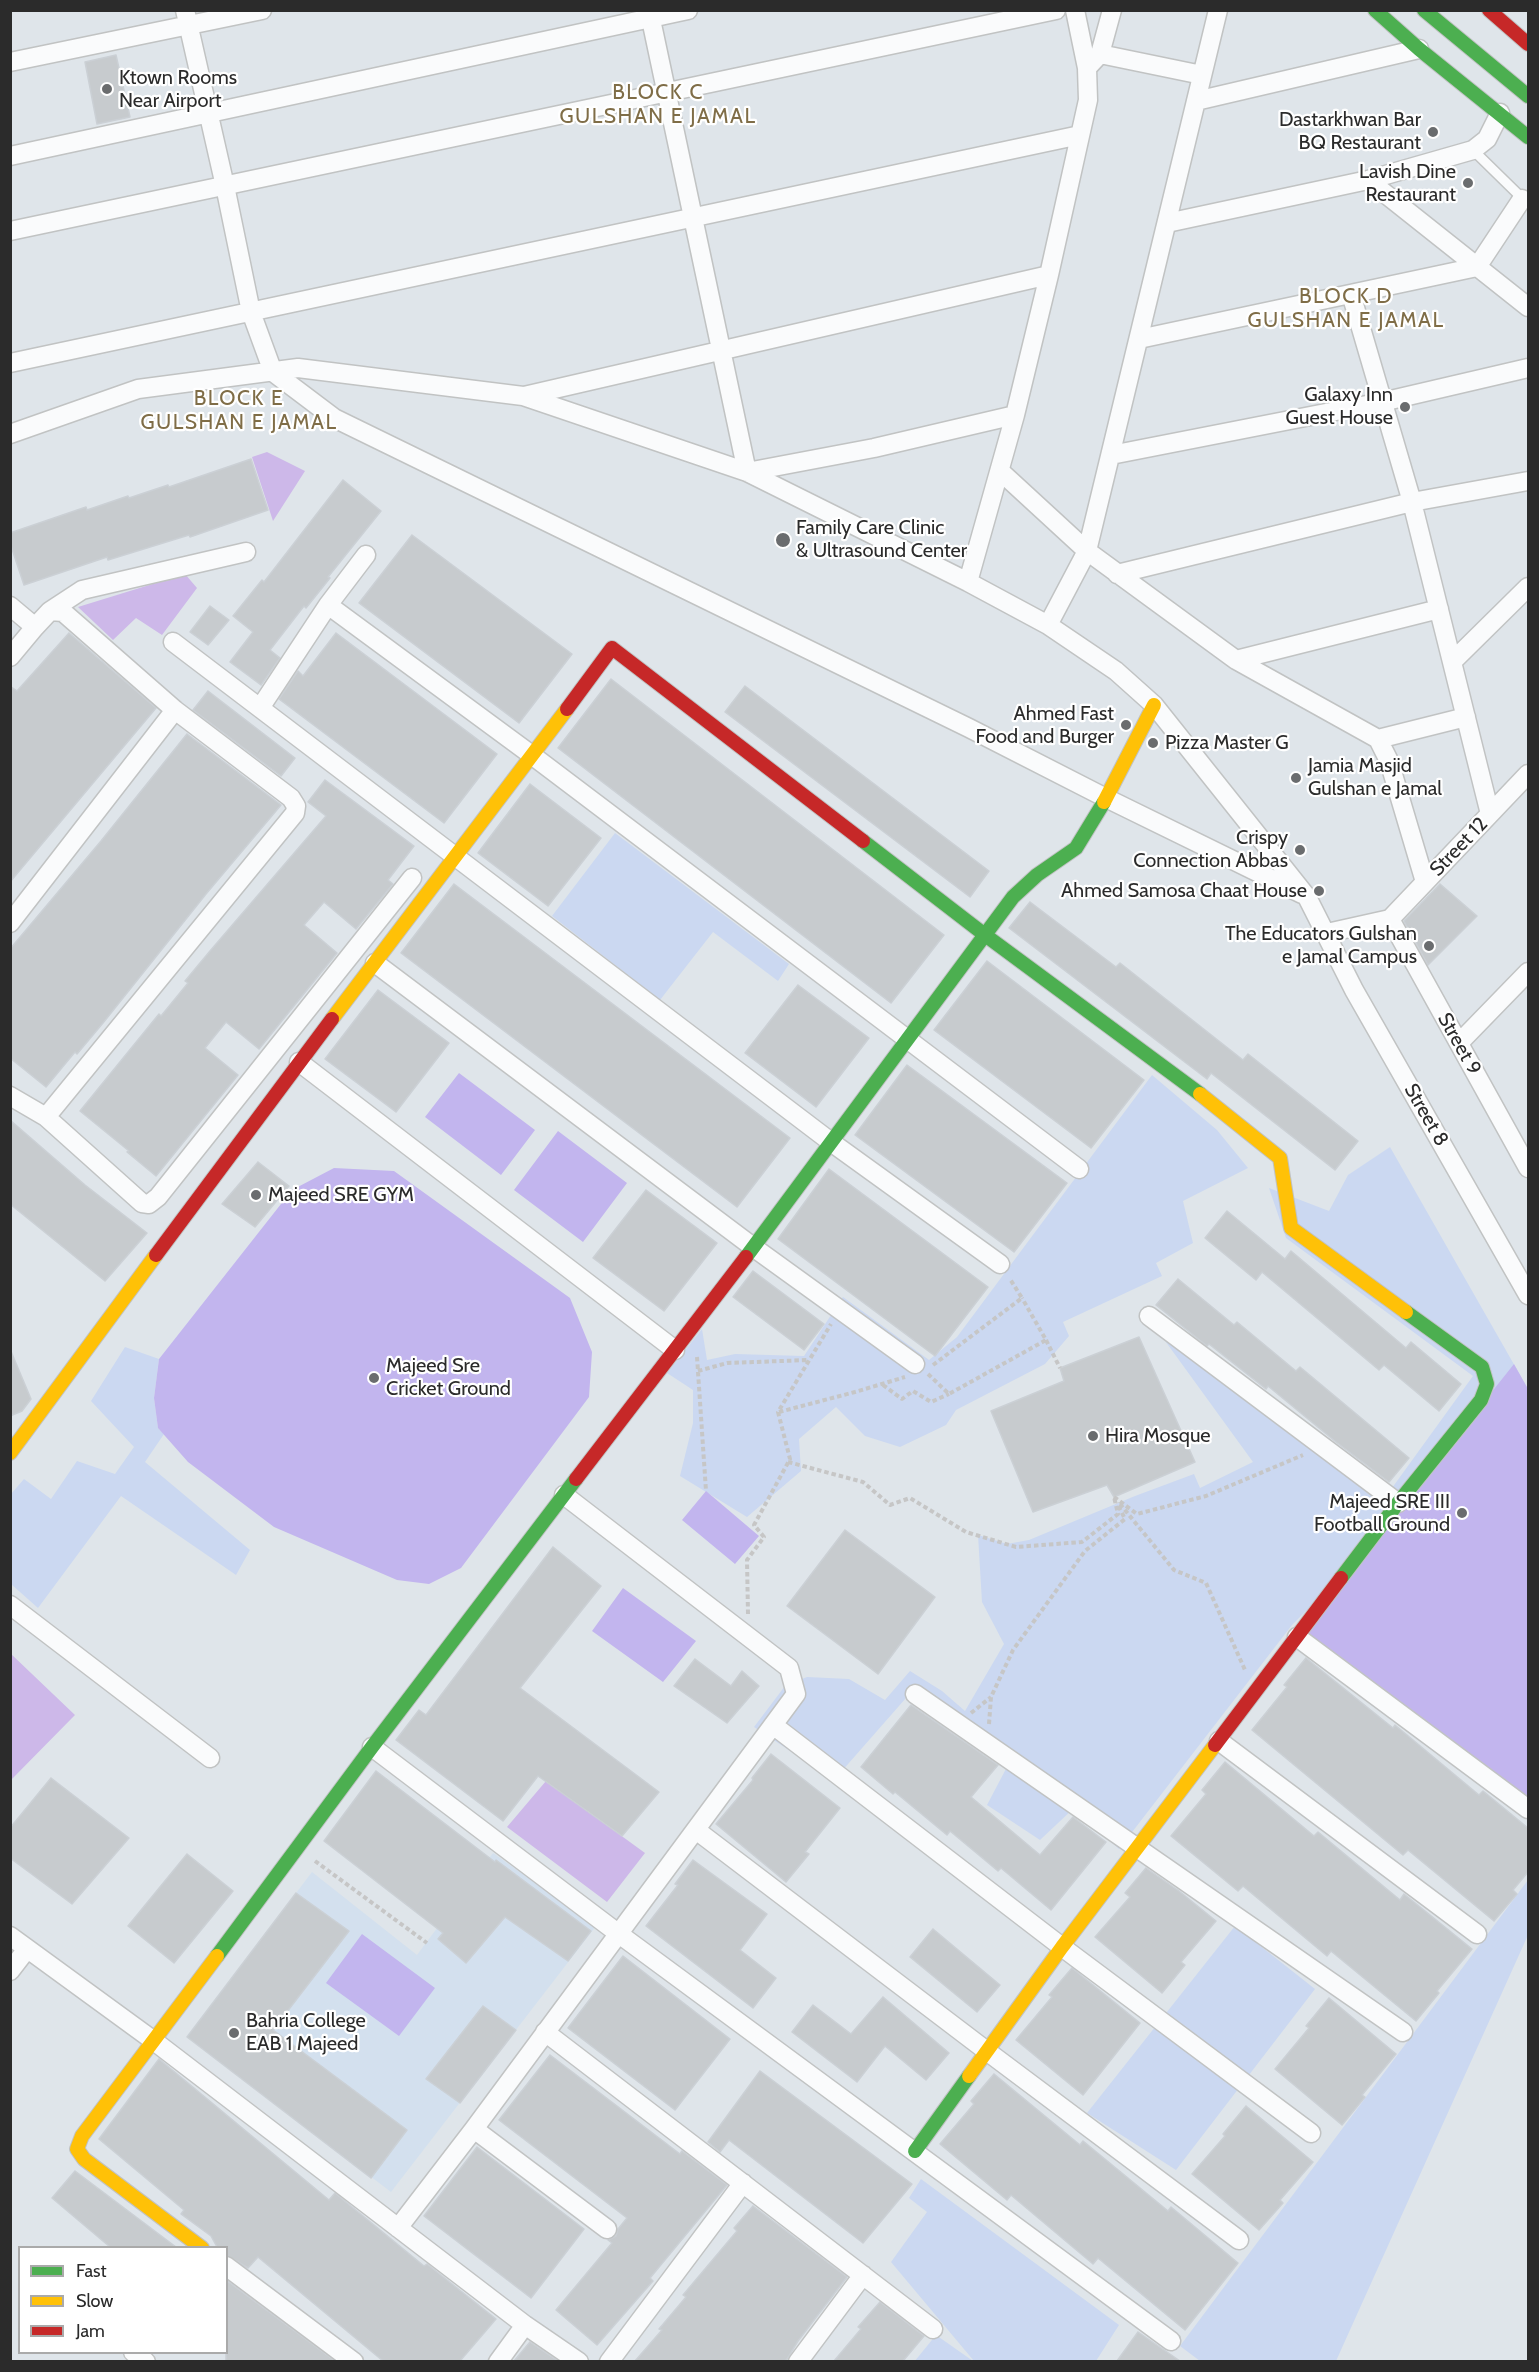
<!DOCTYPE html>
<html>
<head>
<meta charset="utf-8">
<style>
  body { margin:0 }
  #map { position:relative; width:1539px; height:2372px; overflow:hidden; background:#dfe5ea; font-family:Cabin,sans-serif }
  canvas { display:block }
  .frame { position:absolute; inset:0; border:12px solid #2b2b2b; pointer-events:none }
  .legend { position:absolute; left:18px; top:2246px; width:210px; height:108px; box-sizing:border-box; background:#fff; border:2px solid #aaa; margin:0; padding:8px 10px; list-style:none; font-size:18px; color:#2b2b2b }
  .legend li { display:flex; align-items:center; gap:12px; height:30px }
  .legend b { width:30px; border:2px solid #aaa }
</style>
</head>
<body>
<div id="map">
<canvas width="1539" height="2372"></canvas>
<div class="frame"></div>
<ul class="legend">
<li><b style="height:8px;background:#4caf50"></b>Fast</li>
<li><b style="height:8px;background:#ffc107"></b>Slow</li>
<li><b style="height:8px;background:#c62828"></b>Jam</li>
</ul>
</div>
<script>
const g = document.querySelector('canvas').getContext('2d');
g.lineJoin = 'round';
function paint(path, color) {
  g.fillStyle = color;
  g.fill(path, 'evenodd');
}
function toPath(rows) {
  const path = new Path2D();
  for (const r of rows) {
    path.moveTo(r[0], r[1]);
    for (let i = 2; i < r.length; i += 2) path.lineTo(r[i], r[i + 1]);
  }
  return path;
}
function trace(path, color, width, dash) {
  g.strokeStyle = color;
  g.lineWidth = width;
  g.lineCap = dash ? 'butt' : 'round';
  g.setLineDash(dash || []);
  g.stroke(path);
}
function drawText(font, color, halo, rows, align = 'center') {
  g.font = font + ' Cabin,sans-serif';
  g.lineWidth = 4.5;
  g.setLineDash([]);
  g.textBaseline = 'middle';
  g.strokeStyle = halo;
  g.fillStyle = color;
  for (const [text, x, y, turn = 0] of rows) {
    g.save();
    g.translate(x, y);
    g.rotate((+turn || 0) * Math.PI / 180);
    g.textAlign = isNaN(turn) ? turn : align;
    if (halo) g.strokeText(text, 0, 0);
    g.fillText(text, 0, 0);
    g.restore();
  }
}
const education = toPath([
  [493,1853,596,1926,391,2192,187,2037,312,1872,417,1955]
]);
const green = toPath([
  [267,452,305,471,273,521,252,457],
  [185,574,197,588,162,635,136,618,113,640,78,607],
  [10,1653,75,1715,11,1780,10,1780],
  [546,1781,645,1853,607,1902,507,1827]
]);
const sand = toPath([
  [615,833,789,964,778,981,713,932,660,1000,552,916],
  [1152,1075,1217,1130,1248,1168,1183,1201,1193,1243,1156,1263,1162,1276,1063,1322,1069,1336,1045,1364,956,1410,946,1425,900,1447,865,1436,836,1407,799,1439,801,1471,747,1517,680,1476,693,1423,693,1390,667,1373,702,1329,707,1360,735,1354,804,1356,843,1297,929,1360,957,1337],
  [1390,1147,1528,1389,1292,1625,1119,1849,1074,1808,1040,1840,987,1805,1008,1765,906,1698,834,1780,754,1727,785,1686,807,1677,849,1679,885,1700,910,1671,942,1691,965,1711,1004,1644,982,1602,978,1535,1007,1544,1029,1540,1135,1496,1194,1474,1200,1488,1253,1462,1163,1338,1322,1458,1392,1488,1473,1376,1286,1238,1269,1188,1329,1211,1348,1175],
  [125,1347,159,1359,154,1398,158,1428,164,1434,145,1462,250,1550,236,1575,121,1496,38,1608,11,1584,11,1494,24,1479,51,1499,77,1461,115,1474,134,1447,91,1401],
  [1528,1880,1528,1935,1336,2361,1200,2361,1180,2346],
  [1235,1926,1315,1989,1176,2170,1087,2113],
  [921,2179,1119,2325,1096,2361,974,2361,891,2262,927,2212,909,2198],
  [936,2335,973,2361,914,2362]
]);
const pitch = toPath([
  [459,1073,535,1130,501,1175,425,1117],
  [558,1131,627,1183,583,1242,514,1190],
  [334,1168,394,1171,570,1298,592,1352,589,1397,461,1568,429,1584,397,1580,274,1527,188,1462,158,1428,154,1398,159,1359,292,1190],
  [1514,1364,1528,1389,1528,1797,1297,1637],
  [706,1491,759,1536,735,1564,682,1520],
  [623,1588,696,1641,663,1682,592,1631],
  [362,1934,435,1988,399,2036,326,1983]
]);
const building = toPath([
  [116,55,130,117,97,124,85,62,116,55],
  [251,459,268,510,190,537,189,535,108,560,107,557,24,585,10,543,10,533,86,507,87,510,128,496,129,498,168,485,169,487,251,459],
  [343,480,381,511,328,577,330,578,306,608,304,606,270,650,280,658,261,685,230,662,253,632,233,616,262,580,264,582,343,480],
  [412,535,572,654,519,723,359,603,412,535],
  [210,606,229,620,208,645,190,632,210,606],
  [69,633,156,708,10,882,10,686,17,691,69,633],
  [336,633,497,754,444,823,279,699,298,671,303,676,336,633],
  [611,679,944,935,891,1003,558,748,611,679],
  [745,686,989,871,970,897,725,712,745,686],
  [208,691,295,758,281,776,193,710,208,691],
  [187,734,281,805,206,894,103,1023,77,1054,75,1052,46,1087,10,1058,10,949,101,841,187,734],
  [325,780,414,846,388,880,393,884,356,929,324,902,304,925,337,953,259,1049,226,1022,205,1048,238,1075,156,1176,127,1152,129,1151,80,1111,159,1014,161,1016,188,983,185,981,210,951,326,816,308,802,325,780],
  [530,784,601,838,548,906,478,853,530,784],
  [454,884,790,1138,737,1207,401,953,454,884],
  [1440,884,1477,916,1428,965,1404,921,1440,884],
  [1030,902,1116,967,1120,963,1243,1060,1248,1054,1358,1141,1335,1170,1211,1073,1207,1079,1009,928,1030,902],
  [987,961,1144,1080,1091,1148,934,1030,987,961],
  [798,985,869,1038,816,1107,745,1053,798,985],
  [378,990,449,1043,396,1112,325,1059,378,990],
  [907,1065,1067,1183,1014,1252,855,1135,907,1065],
  [10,1120,85,1185,147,1233,105,1281,10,1204,10,1120],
  [258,1162,289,1186,255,1227,222,1204,258,1162],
  [829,1169,988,1287,935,1356,778,1239,829,1169],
  [646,1190,717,1243,664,1311,593,1258,646,1190],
  [1227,1211,1285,1259,1291,1251,1406,1348,1411,1342,1461,1384,1439,1411,1384,1365,1379,1370,1262,1272,1256,1280,1205,1238,1227,1211],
  [753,1271,824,1324,804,1350,733,1297,753,1271],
  [1178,1279,1234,1325,1237,1322,1296,1371,1300,1367,1409,1458,1389,1482,1336,1442,1268,1386,1266,1389,1209,1344,1207,1346,1156,1305,1178,1279],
  [1139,1337,1195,1462,1114,1497,1107,1485,1033,1512,991,1411,1064,1381,1060,1368,1139,1337],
  [10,1349,31,1399,22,1411,10,1416,10,1349],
  [845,1530,935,1597,878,1674,787,1606,845,1530],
  [553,1547,601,1586,520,1688,659,1792,622,1836,538,1776,503,1821,396,1740,419,1710,426,1715,553,1547],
  [1306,1658,1393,1728,1395,1725,1479,1795,1483,1791,1528,1828,1528,1872,1513,1890,1517,1894,1494,1921,1408,1850,1403,1855,1252,1730,1287,1687,1284,1685,1306,1658],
  [695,1659,731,1686,742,1671,759,1686,727,1723,674,1686,695,1659],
  [911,1705,998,1765,971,1797,1040,1855,1073,1817,1106,1842,1051,1910,1001,1868,998,1871,950,1831,947,1835,895,1792,893,1794,861,1767,911,1705],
  [771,1754,840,1808,805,1852,809,1854,786,1882,716,1824,753,1780,752,1778,771,1754],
  [1225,1762,1314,1836,1318,1832,1400,1900,1404,1894,1472,1949,1437,1991,1439,1993,1416,2021,1331,1951,1327,1956,1243,1886,1238,1891,1171,1836,1206,1794,1202,1790,1225,1762],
  [376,1771,495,1862,496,1860,591,1931,568,1961,505,1917,466,1963,438,1939,443,1933,324,1841,376,1771],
  [51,1778,129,1838,72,1904,10,1858,10,1828,51,1778],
  [187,1854,233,1891,174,1963,128,1926,187,1854],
  [693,1860,767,1914,740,1950,776,1978,753,2008,646,1926,678,1885,675,1884,693,1860],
  [1146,1868,1179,1891,1216,1921,1181,1962,1185,1965,1162,1993,1095,1937,1130,1897,1125,1893,1146,1868],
  [296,1893,349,1931,273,2030,407,2130,371,2178,187,2037,296,1893],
  [933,1929,1000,1985,977,2012,910,1957,933,1929],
  [623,1956,730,2039,675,2110,568,2028,623,1956],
  [1072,1968,1140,2023,1083,2095,1016,2040,1052,1997,1049,1995,1072,1968],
  [883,1997,949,2053,926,2080,885,2046,857,2082,792,2032,813,2005,851,2034,883,1997],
  [1329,1998,1396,2054,1362,2095,1365,2097,1342,2125,1275,2069,1309,2028,1306,2026,1329,1998],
  [483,2006,516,2030,460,2103,426,2079,483,2006],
  [550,2055,680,2154,682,2151,727,2185,650,2278,653,2281,597,2345,556,2310,612,2243,608,2240,616,2236,618,2229,627,2218,499,2120,550,2055],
  [159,2059,329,2200,335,2193,424,2266,427,2264,496,2319,460,2361,383,2361,258,2257,248,2268,226,2255,226,2247,217,2247,211,2236,181,2214,184,2210,99,2139,159,2059],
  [760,2071,912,2184,863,2243,729,2140,720,2152,708,2142,760,2071],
  [994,2074,1080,2145,1083,2141,1168,2211,1171,2207,1238,2263,1185,2330,1098,2258,1093,2264,1011,2195,1007,2200,940,2144,974,2104,971,2101,994,2074],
  [1246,2106,1313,2162,1280,2200,1283,2203,1259,2230,1192,2174,1225,2136,1223,2134,1246,2106],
  [477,2147,584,2229,531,2298,424,2216,477,2147],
  [75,2171,176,2247,110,2247,52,2198,75,2171],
  [753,2206,847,2277,798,2341,787,2359,785,2361,635,2361,662,2330,659,2329,686,2297,683,2295,737,2231,734,2228,753,2206],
  [226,2280,335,2361,226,2361,226,2280],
  [880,2302,924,2336,903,2361,834,2361,861,2329,858,2327,880,2302],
  [1138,2332,1167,2352,1180,2361,1117,2361,1138,2332],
  [530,2342,558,2361,514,2361,530,2342]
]);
const path = toPath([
  [1046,1340,1060,1368],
  [697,1357,706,1491],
  [933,1365,1022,1298,1010,1279],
  [698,1371,727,1363,809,1360],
  [928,1374,949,1394,1046,1340,1022,1298],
  [883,1385,902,1399,913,1391,931,1402,949,1394],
  [779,1412,855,1392,905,1377],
  [788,1462,863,1482,890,1505,910,1498,966,1532,1016,1547,1082,1542,1118,1514,1114,1497],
  [1114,1497,1137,1514,1206,1496,1303,1455],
  [1120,1504,1174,1570,1206,1583,1245,1670],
  [748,1614,747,1560,764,1537,754,1525,790,1459,778,1412,831,1324],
  [971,1713,991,1697],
  [989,1724,991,1697,1013,1650,1085,1551,1125,1519,1117,1503],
  [315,1861,427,1943]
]);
const lane = toPath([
  [1473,150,1525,201]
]);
const street = toPath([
  [185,10,225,186,251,312,273,372,334,418,969,728,1106,798,1302,894],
  [649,10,747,472,874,448,1015,415],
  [1075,10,1087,68],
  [1100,54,1202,75],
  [10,62,262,10],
  [1196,101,1419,49],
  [10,156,688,10],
  [1368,180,1528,307],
  [1167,223,1368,180,1473,150,1487,139,1500,113],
  [10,231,1056,10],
  [1351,294,1412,502,1490,814],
  [1139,339,1477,267,1522,199],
  [10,363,1080,135],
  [524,396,1049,275],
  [10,434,138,389,298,368,523,396,747,472,968,582,1048,625,1116,671,1154,705,1307,897,1354,990,1528,1295],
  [1111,455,1382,402,1528,368],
  [1000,471,1087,551,1236,660,1378,739,1466,717],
  [1117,574,1412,502,1528,481],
  [968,582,1015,415,1049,275,1088,100,1087,68,1100,54,1112,10],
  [328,605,533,756,1079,1169],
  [10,606,35,627,50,611,82,590,246,552],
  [1048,625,1087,551,1218,10],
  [173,642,831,1142,1000,1264],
  [10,657,35,627],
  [1236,660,1439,609],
  [1452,662,1528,587],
  [260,708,328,605,366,555],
  [1378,739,1389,761,1425,882],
  [1390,919,1528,1168],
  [1390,919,1528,774],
  [10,923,175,710],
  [1327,933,1390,919],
  [375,963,753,1247,915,1364],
  [1459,1043,1528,972],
  [299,1062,675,1350],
  [10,1096,46,1117,142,1203,149,1204,158,1197,412,878],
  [46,1117,295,813,296,806,291,798,175,710,63,612,50,611],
  [1149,1316,1398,1503],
  [10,1605,210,1758],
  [1297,1637,1528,1809],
  [915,1694,1403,2032],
  [773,1725,1062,1947,1311,2133],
  [1219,1741,1477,1934],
  [372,1747,619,1934,1171,2341],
  [696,1830,988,2052,1239,2240],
  [10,1936,154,2041,525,2325,579,2362],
  [10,1971,27,1949],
  [545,2032,933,2329],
  [474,2129,607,2229],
  [398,2228,474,2129,796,1694,789,1668,564,1495],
  [226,2266,354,2362],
  [133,2352,146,2362],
  [498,2362,525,2325],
  [609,2362,743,2183],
  [798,2362,863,2275]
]);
const fast = toPath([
  [1375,10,1419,49,1528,137],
  [1424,10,1528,96],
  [863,841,985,935,1200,1094],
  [746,1257,1013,897,1037,875,1076,848,1104,802],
  [1341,1578,1398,1503,1481,1400,1487,1384,1482,1367,1406,1312],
  [217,1956,372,1747,576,1479],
  [915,2151,969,2076]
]);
const slow = toPath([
  [1104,802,1154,705],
  [332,1019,567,709],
  [1200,1094,1280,1158,1291,1228,1406,1312],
  [10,1453,156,1255],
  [969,2076,1062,1947,1215,1745],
  [202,2248,84,2159,77,2149,82,2136,217,1956]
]);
const jam = toPath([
  [1489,10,1528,44],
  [567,709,612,648,863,841],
  [156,1255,332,1019],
  [576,1479,746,1257],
  [1215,1745,1341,1578]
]);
const markers = [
  [107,89,6,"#6a6c6e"],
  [1433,132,6,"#6a6c6e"],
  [1468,183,6,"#6a6c6e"],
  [1405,407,6,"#6a6c6e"],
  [783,540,8,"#6a6c6e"],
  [1126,725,6,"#6a6c6e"],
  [1153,743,6,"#6a6c6e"],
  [1296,778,6,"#6a6c6e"],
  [1300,850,6,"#6a6c6e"],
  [1319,891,6,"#6a6c6e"],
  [1429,946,6,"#6a6c6e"],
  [256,1195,6,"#6a6c6e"],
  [374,1378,6,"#6a6c6e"],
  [1093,1436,6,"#6a6c6e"],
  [1462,1513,6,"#6a6c6e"],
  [234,2033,6,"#6a6c6e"]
];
const poiNames = [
  ["Ktown Rooms",119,78],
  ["Near Airport",119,101],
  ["Dastarkhwan Bar",1421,120,"right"],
  ["BQ Restaurant",1421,143,"right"],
  ["Lavish Dine",1456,172,"right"],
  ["Restaurant",1456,195,"right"],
  ["Galaxy Inn",1393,395,"right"],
  ["Guest House",1393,418,"right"],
  ["Family Care Clinic",796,528],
  ["& Ultrasound Center",796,551],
  ["Ahmed Fast",1114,714,"right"],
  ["Food and Burger",1114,737,"right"],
  ["Pizza Master G",1165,743],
  ["Jamia Masjid",1308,766],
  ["Gulshan e Jamal",1308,789],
  ["Crispy",1288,838,"right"],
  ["Connection Abbas",1288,861,"right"],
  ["Ahmed Samosa Chaat House",1307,891,"right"],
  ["The Educators Gulshan",1417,934,"right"],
  ["e Jamal Campus",1417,957,"right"],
  ["Majeed SRE GYM",268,1195],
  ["Majeed Sre",386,1366],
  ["Cricket Ground",386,1389],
  ["Hira Mosque",1105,1436],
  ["Majeed SRE III",1450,1502,"right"],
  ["Football Ground",1450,1525,"right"],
  ["Bahria College",246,2021],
  ["EAB 1 Majeed",246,2044]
];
const streetNames = [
  ["Street 12",1459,847,-46],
  ["Street 9",1459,1044,61],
  ["Street 8",1426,1115,60]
];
const neighbourhoodNames = [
  ["BLOCK C",658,93],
  ["GULSHAN E JAMAL",658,117],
  ["BLOCK D",1346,297],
  ["GULSHAN E JAMAL",1346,321],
  ["BLOCK E",239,399],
  ["GULSHAN E JAMAL",239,423]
];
paint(education, '#d3e0ee');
paint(green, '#cdb8e9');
paint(sand, '#cbd8f1');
paint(pitch, '#c2b5ee');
paint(building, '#c7cbce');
trace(building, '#cbd0d5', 1.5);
trace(lane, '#c1c3c3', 12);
trace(street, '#c1c3c3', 21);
trace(fast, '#c1c3c3', 16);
trace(slow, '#c1c3c3', 16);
trace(jam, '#c1c3c3', 16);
trace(path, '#c6c6c6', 4, [4.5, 3]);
trace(lane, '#fafbfc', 9);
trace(street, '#fafbfc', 18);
trace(fast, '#4caf50', 14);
trace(slow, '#ffc107', 14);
trace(jam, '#c62828', 14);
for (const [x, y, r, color] of markers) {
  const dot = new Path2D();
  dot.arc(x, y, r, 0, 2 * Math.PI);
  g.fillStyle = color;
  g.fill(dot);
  trace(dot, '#fff', 2);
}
drawText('20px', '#2b2b2b', '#fff', poiNames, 'left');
drawText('20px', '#2b2b2b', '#fff', streetNames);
g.letterSpacing = '1.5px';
drawText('21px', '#7f6d47', '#fff', neighbourhoodNames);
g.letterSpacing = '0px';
</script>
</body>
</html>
